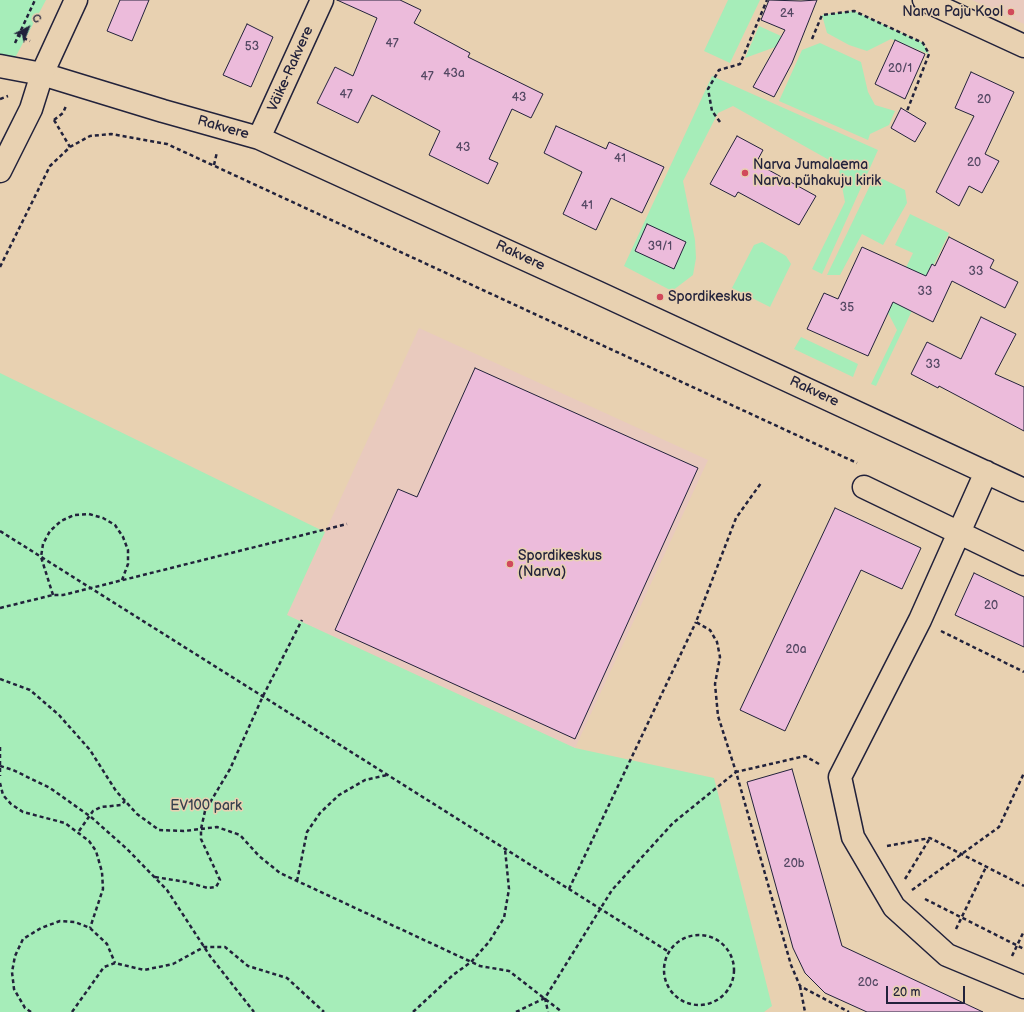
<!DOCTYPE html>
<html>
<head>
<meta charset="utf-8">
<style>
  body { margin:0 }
  #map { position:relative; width:1024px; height:1012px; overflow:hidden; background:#e8d1b1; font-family:"Balsamiq Sans",sans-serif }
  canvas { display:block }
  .north { position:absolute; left:8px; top:8px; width:40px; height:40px; -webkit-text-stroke:3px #e8d1b1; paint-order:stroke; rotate:42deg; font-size:11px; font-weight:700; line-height:16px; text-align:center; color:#22223b }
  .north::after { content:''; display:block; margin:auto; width:14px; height:18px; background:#22223b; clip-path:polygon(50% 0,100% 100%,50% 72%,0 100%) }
  .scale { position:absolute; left:886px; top:986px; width:79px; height:18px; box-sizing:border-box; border:2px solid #22223b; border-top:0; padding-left:5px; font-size:12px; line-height:14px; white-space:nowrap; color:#22223b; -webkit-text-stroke:3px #e8d1b1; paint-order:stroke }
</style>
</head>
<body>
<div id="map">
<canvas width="1024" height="1012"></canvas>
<div class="north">С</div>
<div class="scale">20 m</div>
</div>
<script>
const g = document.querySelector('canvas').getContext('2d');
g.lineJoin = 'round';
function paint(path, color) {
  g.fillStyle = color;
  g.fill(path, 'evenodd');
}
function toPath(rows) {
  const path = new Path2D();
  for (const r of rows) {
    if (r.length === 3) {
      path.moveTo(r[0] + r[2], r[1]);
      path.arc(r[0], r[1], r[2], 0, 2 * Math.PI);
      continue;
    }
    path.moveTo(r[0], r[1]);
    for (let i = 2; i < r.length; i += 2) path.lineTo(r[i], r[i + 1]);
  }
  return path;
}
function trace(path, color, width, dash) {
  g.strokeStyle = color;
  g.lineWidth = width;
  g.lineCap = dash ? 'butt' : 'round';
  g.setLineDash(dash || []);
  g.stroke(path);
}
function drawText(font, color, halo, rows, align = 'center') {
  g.font = font + ' "Balsamiq Sans",sans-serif';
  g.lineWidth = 3;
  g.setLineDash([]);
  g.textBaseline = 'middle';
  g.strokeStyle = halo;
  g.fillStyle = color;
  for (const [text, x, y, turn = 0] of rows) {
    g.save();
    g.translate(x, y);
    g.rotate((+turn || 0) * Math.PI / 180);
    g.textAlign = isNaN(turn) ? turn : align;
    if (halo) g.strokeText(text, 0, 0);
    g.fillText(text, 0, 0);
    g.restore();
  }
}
const built = toPath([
  [972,0,1024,0,1024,24],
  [419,328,708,460,575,748,287,615]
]);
const green = toPath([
  [0,0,46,0,9,69,0,66],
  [728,0,760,0,730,63,704,51],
  [854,11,923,43,929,54,891,39,867,51,849,45,827,33,822,15],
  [759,26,792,41,745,58],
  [820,43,861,62,868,92,875,105,895,111,889,125,870,134,868,140,779,101,802,50],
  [712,76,878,150,822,274,812,269,845,202,838,165,733,106,718,113,683,181,695,240,696,258,693,275,672,291,624,266],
  [875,175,905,190,907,203,883,245,862,234,840,275,827,275],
  [910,214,949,233,876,386,871,384,897,330,886,309,913,253,895,245],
  [762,242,786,256,791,264,770,307,732,288,754,245],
  [801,337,858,364,853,377,794,349],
  [0,373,325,532,287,615,575,748,714,778,772,1006,764,1012,0,1012]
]);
const building = toPath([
  [120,0,149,0,132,41,107,31,120,0],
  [337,0,400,0,421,10,414,23,470,53,468,57,543,94,531,118,512,109,489,159,498,163,488,184,429,155,440,131,372,95,358,123,317,103,335,67,353,76,377,18,337,0],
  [769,0,801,1,817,0,792,63,774,97,753,87,785,30,761,20,769,0],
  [247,24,273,37,251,87,223,75,247,24],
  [895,40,925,54,905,99,875,84,895,40],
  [971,72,1014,92,985,154,999,161,982,193,969,186,959,206,936,192,974,116,955,108,971,72],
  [901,108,926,123,915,142,891,128,901,108],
  [556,126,606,149,609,142,664,167,642,213,611,198,596,230,563,214,582,172,544,153,556,126],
  [737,136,763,150,756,163,816,196,799,225,738,192,735,197,710,184,737,136],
  [647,224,686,242,674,269,635,251,647,224],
  [949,237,994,260,990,268,1018,282,1005,308,952,281,933,322,893,302,868,356,807,329,824,293,838,299,862,247,926,276,932,264,935,266,949,237],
  [981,317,1016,334,995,374,1024,387,1024,431,939,386,938,388,911,374,927,342,961,359,981,317],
  [475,368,698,468,575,739,335,630,398,489,417,497,475,368],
  [835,508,921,548,902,589,861,570,785,731,740,710,835,508],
  [974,573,1024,597,1024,647,955,615,974,573],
  [792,769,842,946,983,1012,867,1012,825,993,805,973,793,948,747,782,792,769]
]);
const path = toPath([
  [17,35,30,41],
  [812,39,822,15,854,11,923,43,929,54,907,111],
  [15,43,35,0],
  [0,99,8,96],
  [54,120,63,113,66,106],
  [54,120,70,147],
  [720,122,712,111,708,89,719,70,740,64,767,0],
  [214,165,217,152],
  [0,267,50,166,70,147,90,136,111,134,167,144,857,463],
  [0,531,669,952],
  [53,595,41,557,43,544,50,531,61,521,74,515,89,514,103,518,115,525,123,537,128,550,128,564,122,580],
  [0,608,53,595,63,595,347,524],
  [941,631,1024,672],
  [0,679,30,690,59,715,90,750,116,791,137,814,159,830,184,831,217,827,240,835,259,856,280,873,480,966,509,971,562,1012],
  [0,747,0,776],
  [819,764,805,756,736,772,791,965,800,986,849,1012],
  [0,766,13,770,50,788,91,817,127,849,167,890,210,956,254,1012],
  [0,783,3,795,11,804,23,812,65,823,89,841,96,851,102,872,103,889,90,928],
  [79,831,93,811,101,807,121,805,125,801],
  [887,846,930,838,1024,886],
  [155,877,186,882,208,888,216,887,220,880,201,839,201,829,205,811,230,769,263,696,302,620],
  [905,879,930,838],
  [297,881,307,832,320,813,339,795,365,780,387,775],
  [569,889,696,622],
  [912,890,999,827,1024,773],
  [925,899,1024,949],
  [956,929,986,867],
  [699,970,35],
  [1012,956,1024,931],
  [800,986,805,1012],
  [545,998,548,1012],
  [31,1012,25,1008,14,989,12,972,15,956,23,939,41,928,60,921,75,922,90,928,107,944,115,963],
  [72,1012,104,967,115,963,144,970,173,964,204,947,225,947,248,966,287,978,324,1012],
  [413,1012,453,975,471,962,489,942,504,918,509,889,505,849],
  [516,1012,545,998,612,890,673,823,736,772,718,716,715,684,720,657,717,642,710,630,696,622,736,518,761,483]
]);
const minor = toPath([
  [924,0,1024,46],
  [0,66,42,74,163,111,259,138,599,293,1024,490],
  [259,138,322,0],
  [986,472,920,620,840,777,853,837,894,907,947,955,1024,987],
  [864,487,1024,564]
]);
const major = toPath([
  [0,171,31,109,42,74,76,0]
]);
const markers = [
  [1011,12,4,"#d1495b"],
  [745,173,4,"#d1495b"],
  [660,297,4,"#d1495b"],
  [510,564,4,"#d1495b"]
];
const numberNames = [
  ["24",787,14],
  ["47",392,44],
  ["53",252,47],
  ["20/1",900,69],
  ["43a",454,74],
  ["47",427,77],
  ["47",346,95],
  ["43",519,98],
  ["20",984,100],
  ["43",463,148],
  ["41",620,159],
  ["20",974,163],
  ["41",587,206],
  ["39/1",660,247],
  ["33",976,272],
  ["33",925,292],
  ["35",847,308],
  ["33",933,365],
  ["20",991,606],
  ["20a",796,650],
  ["20b",794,864],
  ["20c",868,983]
];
const poiNames = [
  ["Narva Paju Kool",1003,12,"right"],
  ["Narva Jumalaema",753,165],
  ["Narva pühakuju kirik",753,181],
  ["Spordikeskus",668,297],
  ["Spordikeskus",518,556],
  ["(Narva)",518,572]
];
const streetNames = [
  ["Väike-Rakvere",291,69,-66],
  ["Rakvere",223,128,16],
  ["Rakvere",520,256,25],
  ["Rakvere",814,392,25]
];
const parkNames = [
  ["EV100 park",206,806]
];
paint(built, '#e9cabe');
paint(green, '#a6edb9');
paint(building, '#ecbbdb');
trace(building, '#22223b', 1);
trace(minor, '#22223b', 25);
trace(major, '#22223b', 25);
trace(path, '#22223b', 2.5, [4, 3]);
trace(minor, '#e8d1b1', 22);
trace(major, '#e8d1b1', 22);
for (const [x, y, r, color] of markers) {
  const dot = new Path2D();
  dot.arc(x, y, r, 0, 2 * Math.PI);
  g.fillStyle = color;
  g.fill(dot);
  trace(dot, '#e8d1b1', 1.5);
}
drawText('12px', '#544863', null, numberNames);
drawText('14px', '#22223b', '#e8d1b1', poiNames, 'left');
drawText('14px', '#22223b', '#e8d1b1', streetNames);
drawText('14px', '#36404e', '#e8d1b1', parkNames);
</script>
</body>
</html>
